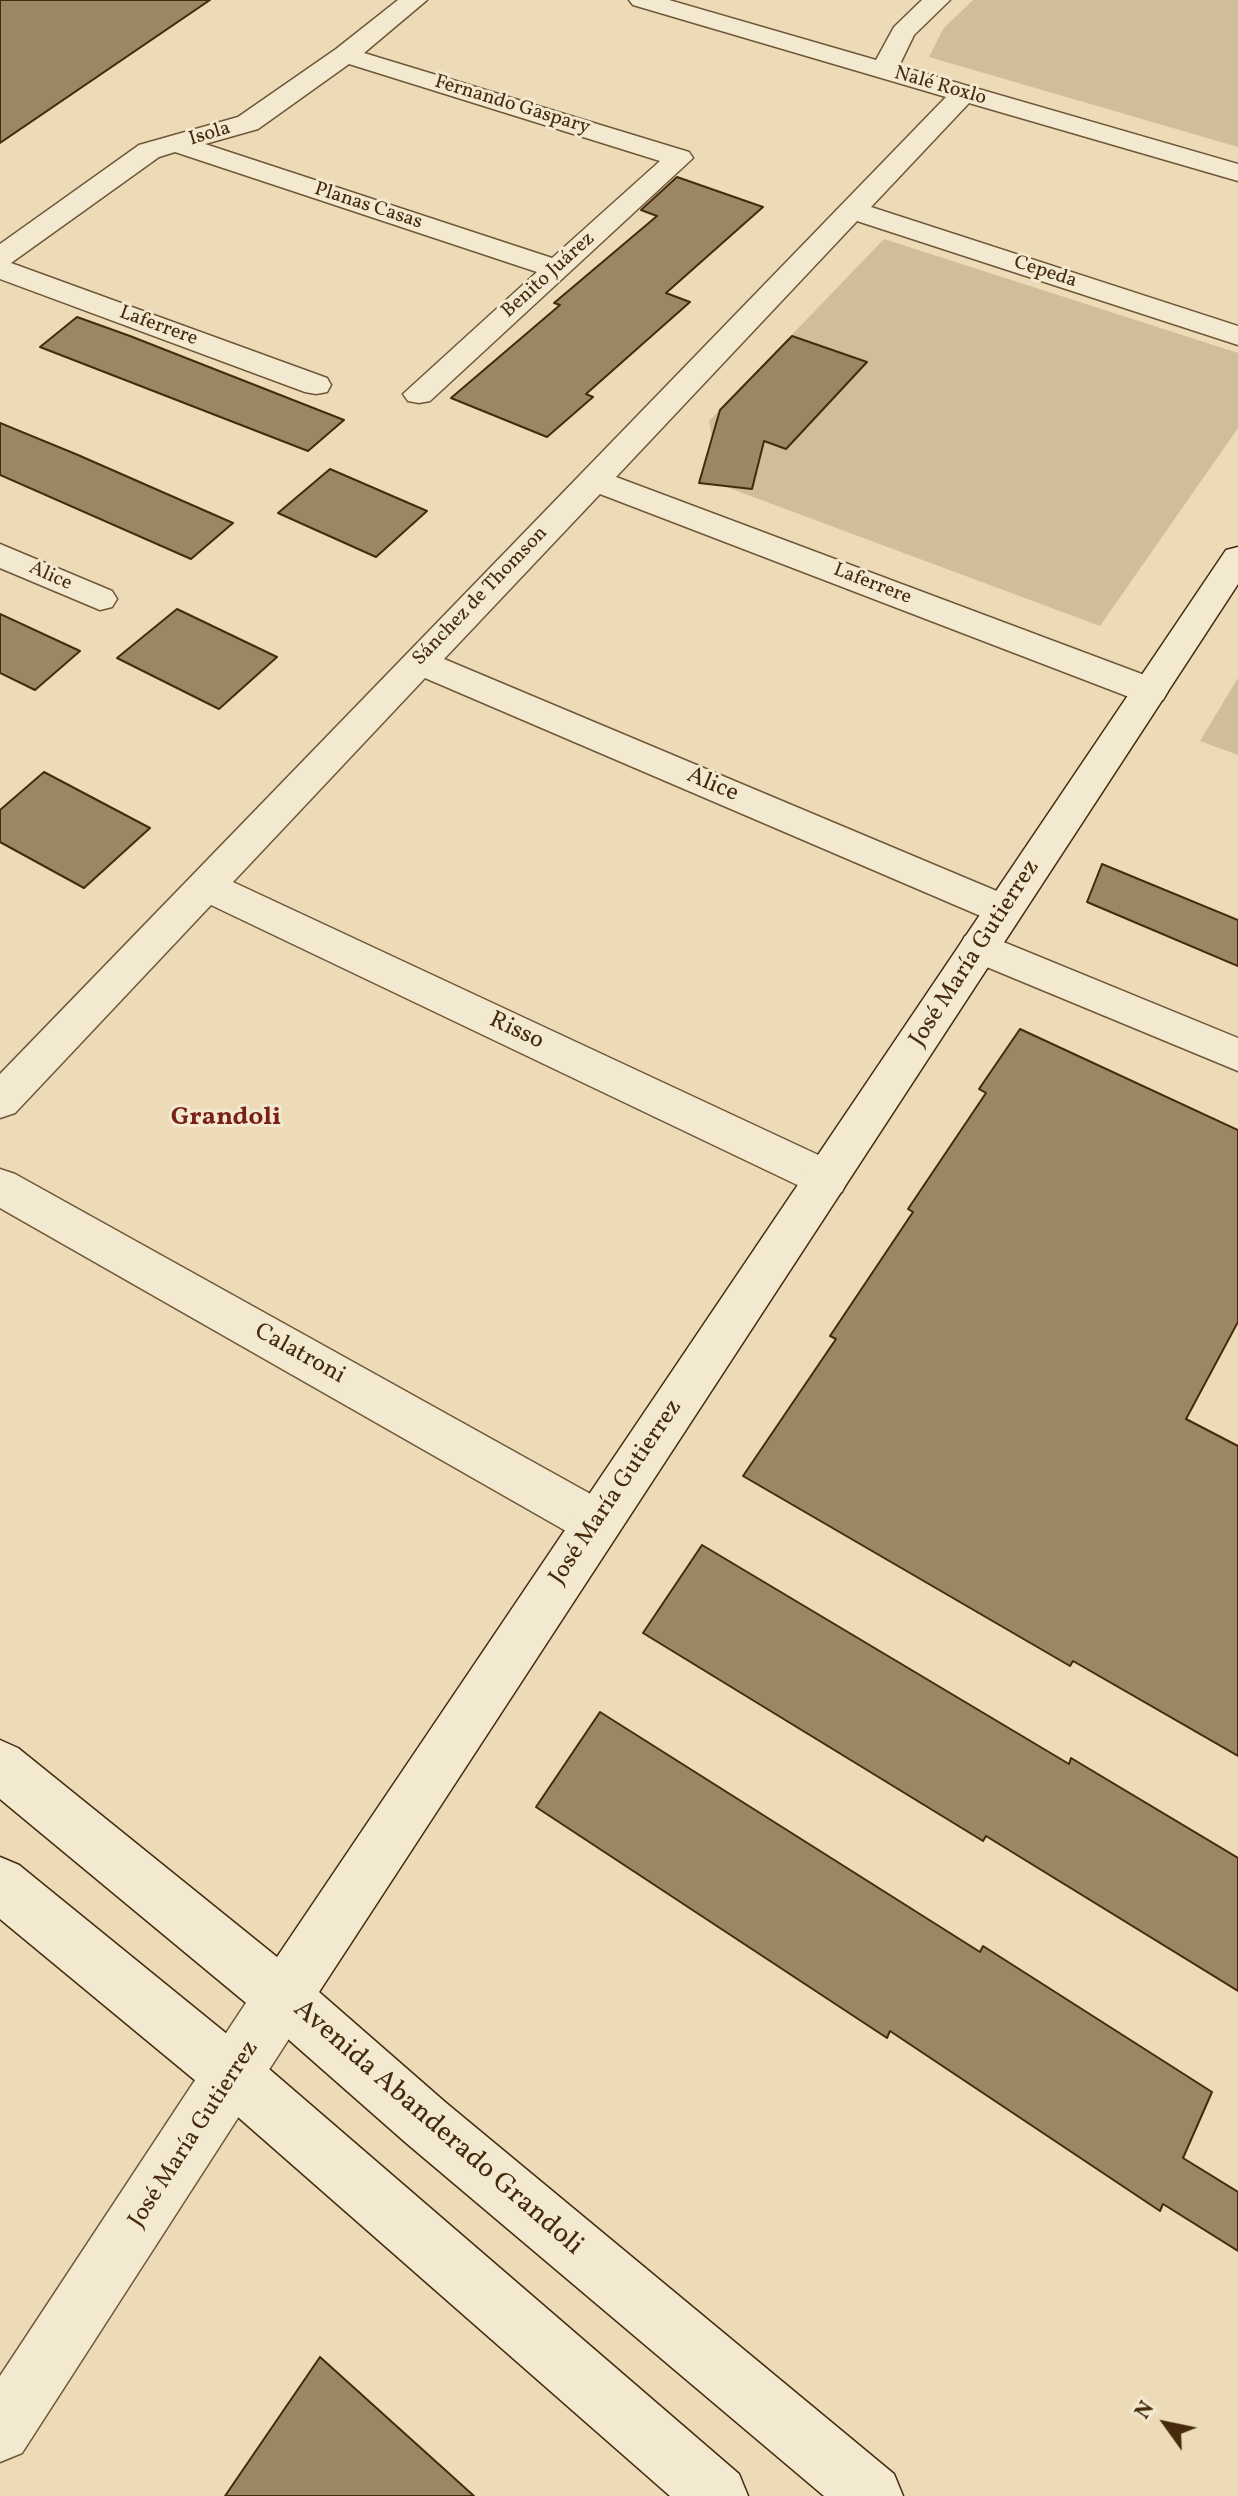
<!DOCTYPE html>
<html>
<head>
<meta charset="utf-8">
<style>
  body { margin:0 }
  #map { position:relative; width:1238px; height:2496px; overflow:hidden; background:#ecdbb6; font-family:Vollkorn,serif }
  canvas { display:block }
  .north { position:absolute; left:1126px; top:2384px; width:80px; height:80px; -webkit-text-stroke:6px #f3e8d0; paint-order:stroke; rotate:303deg; font-size:22px; font-weight:700; line-height:32px; text-align:center; color:#452b0c }
  .north::after { content:''; display:block; margin:auto; width:28px; height:36px; background:#452b0c; clip-path:polygon(50% 0,100% 100%,50% 72%,0 100%) }
</style>
</head>
<body>
<div id="map">
<canvas width="1238" height="2496"></canvas>
<div class="north">N</div>
</div>
<script>
const g = document.querySelector('canvas').getContext('2d');
g.lineJoin = 'round';
function paint(path, color) {
  g.fillStyle = color;
  g.fill(path, 'evenodd');
}
function toPath(rows) {
  const path = new Path2D();
  for (const r of rows) {
    path.moveTo(r[0], r[1]);
    for (let i = 2; i < r.length; i += 2) path.lineTo(r[i], r[i + 1]);
  }
  return path;
}
function trace(path, color, width, dash) {
  g.strokeStyle = color;
  g.lineWidth = width;
  g.lineCap = dash ? 'butt' : 'round';
  g.setLineDash(dash || []);
  g.stroke(path);
}
function drawText(font, color, halo, rows, align = 'center') {
  g.font = font + ' Vollkorn,serif';
  g.lineWidth = 6;
  g.setLineDash([]);
  g.textBaseline = 'middle';
  g.strokeStyle = halo;
  g.fillStyle = color;
  for (const [text, x, y, turn = 0] of rows) {
    g.save();
    g.translate(x, y);
    g.rotate((+turn || 0) * Math.PI / 180);
    g.textAlign = isNaN(turn) ? turn : align;
    if (halo) g.strokeText(text, 0, 0);
    g.fillText(text, 0, 0);
    g.restore();
  }
}
const green = toPath([
  [973,0,1238,0,1238,147,929,57,943,29],
  [884,239,1238,353,1238,428,1100,626,721,485,699,483,712,438,709,421],
  [1238,678,1238,755,1200,741]
]);
const building = toPath([
  [0,0,210,0,0,143,0,0],
  [677,177,763,207,666,293,690,302,586,394,593,397,547,437,451,398,560,305,554,303,657,216,641,210,677,177],
  [77,317,130,336,344,420,308,451,40,347,77,317],
  [792,336,867,362,786,449,764,441,752,489,699,483,720,410,792,336],
  [0,423,78,455,233,523,191,559,0,475,0,423],
  [330,469,427,511,376,557,278,513,330,469],
  [177,609,277,657,219,709,117,658,177,609],
  [0,614,80,651,35,690,0,673,0,614],
  [44,772,150,828,84,888,0,842,0,810,44,772],
  [1102,864,1238,920,1238,966,1087,902,1102,864],
  [1020,1029,1238,1130,1238,1322,1186,1419,1238,1446,1238,1756,1073,1661,1070,1666,743,1476,836,1339,830,1336,913,1212,908,1209,986,1093,979,1089,1020,1029],
  [702,1545,1069,1764,1071,1758,1238,1858,1238,1991,986,1836,983,1841,643,1633,702,1545],
  [600,1712,980,1952,983,1946,1212,2092,1183,2158,1238,2192,1238,2251,1163,2204,1160,2211,890,2031,887,2038,536,1807,600,1712],
  [320,2357,474,2496,225,2496,320,2357]
]);
const street = toPath([
  [398,0,427,0,364,53,689,152,693,158,430,401,419,403,408,401,403,394,537,272,175,152,159,157,11,263,327,378,331,385,327,392,316,394,305,392,0,279,0,244,139,145,238,117,336,49,398,0],
  [349,64,660,161,552,258,205,144,258,129,349,64],
  [629,0,669,0,876,60,894,27,922,0,950,0,914,35,899,66,1238,164,1238,181,969,103,871,207,1238,326,1238,345,857,221,616,477,1163,682,1168,691,1163,700,1150,703,1137,700,600,494,444,659,1018,900,1023,910,1018,920,1004,925,990,920,425,678,233,882,842,1166,848,1179,842,1192,827,1197,812,1192,211,905,15,1113,0,1118,0,1074,946,97,633,5,629,0],
  [0,544,112,591,117,599,112,607,100,610,0,568,0,544],
  [979,932,1238,1038,1238,1071,965,958,959,947,965,936,979,932],
  [0,1169,15,1174,614,1507,621,1523,614,1539,597,1545,580,1539,0,1208,0,1169],
  [283,1969,303,1977,311,1997,303,2017,22,2453,0,2462,0,2376,263,1977,283,1969]
]);
const secondary = toPath([
  [1238,547,1238,584,319,1992,445,2102,894,2474,903,2496,824,2496,405,2142,263,2017,0,1799,0,1740,18,1748,277,1957,1226,550,1238,547],
  [0,1857,19,1865,254,2056,739,2474,748,2496,670,2496,214,2096,0,1919,0,1857]
]);
const farStreetnames = [
  ["Nalé Roxlo",940,87,16],
  ["Fernando Gaspary",512,106,17],
  ["Isola",210,135,-17],
  ["Planas Casas",368,207,18],
  ["Cepeda",1045,273,18],
  ["Benito Juárez",549,276,-42],
  ["Laferrere",158,327,20],
  ["Alice",50,577,24],
  ["Laferrere",872,585,21],
  ["Sánchez de Thomson",481,597,-46]
];
const streetNames = [
  ["Alice",712,786,23],
  ["José María Gutierrez",976,954,-57],
  ["Risso",516,1032,25],
  ["Calatroni",299,1355,29],
  ["José María Gutierrez",617,1493,-56],
  ["José María Gutierrez",195,2135,-57]
];
const neighbourhoodNames = [
  ["Grandoli",226,1119]
];
const nearStreetnames = [
  ["Avenida Abanderado Grandoli",437,2129,41]
];
paint(green, '#d0bd99');
paint(building, '#9c8764');
trace(building, '#452b0c', 2);
trace(street, '#6f5736', 3);
trace(secondary, '#452b0c', 3);
paint(street, '#f3e8d0');
paint(secondary, '#f3e8d0');
drawText('20px', '#452b0c', '#f3e8d0', farStreetnames);
drawText('24px', '#452b0c', '#f3e8d0', streetNames);
drawText('bold 26px', '#7a1f14', '#f3e8d0', neighbourhoodNames);
drawText('28px', '#452b0c', '#f3e8d0', nearStreetnames);
</script>
</body>
</html>
